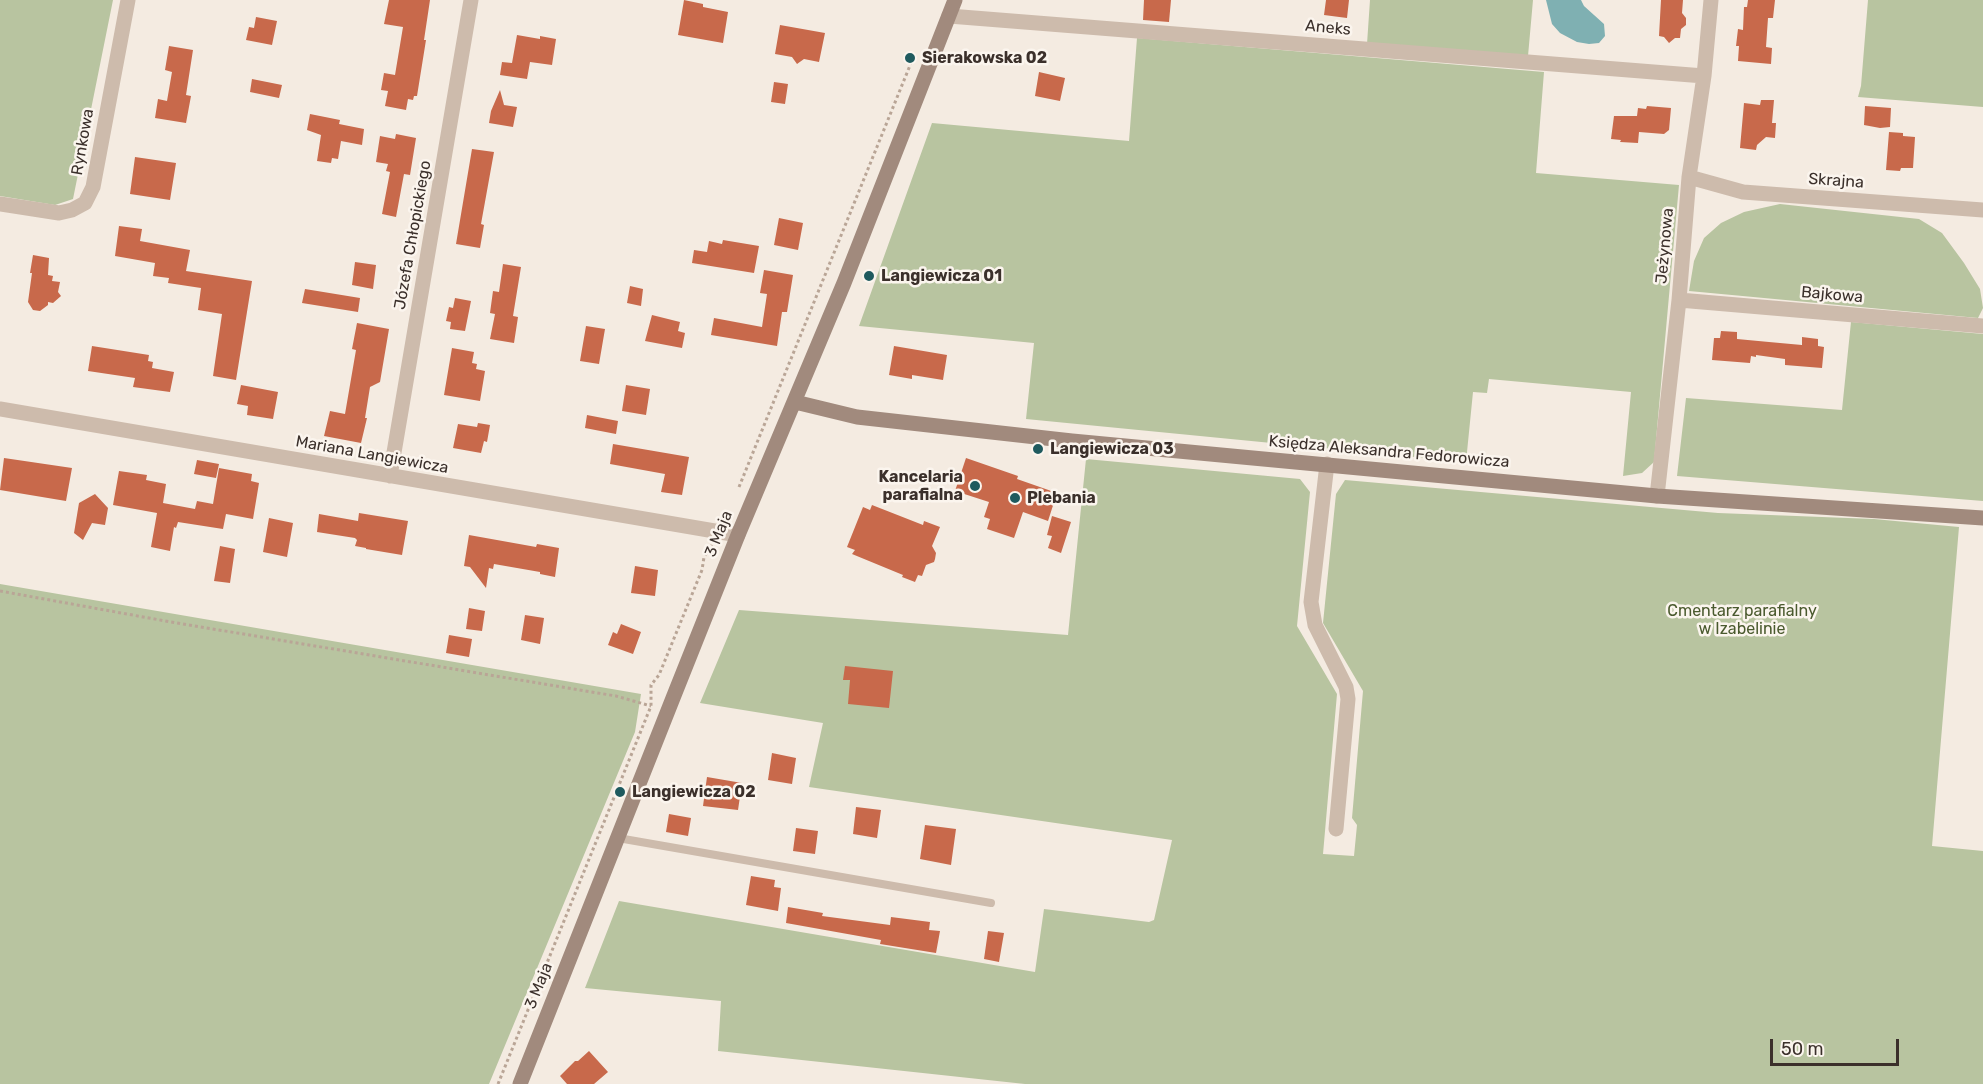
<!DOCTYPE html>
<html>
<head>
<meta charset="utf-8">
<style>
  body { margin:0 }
  #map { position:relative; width:1983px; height:1084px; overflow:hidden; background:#f4ebe1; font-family:Rubik,sans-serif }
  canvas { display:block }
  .scale { position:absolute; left:1770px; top:1039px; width:129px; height:27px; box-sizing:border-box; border:3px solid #3b302b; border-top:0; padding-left:8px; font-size:18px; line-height:21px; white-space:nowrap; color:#3b302b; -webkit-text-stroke:4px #fbf5ee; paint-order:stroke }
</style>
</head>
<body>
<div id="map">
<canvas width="1983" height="1084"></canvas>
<div class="scale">50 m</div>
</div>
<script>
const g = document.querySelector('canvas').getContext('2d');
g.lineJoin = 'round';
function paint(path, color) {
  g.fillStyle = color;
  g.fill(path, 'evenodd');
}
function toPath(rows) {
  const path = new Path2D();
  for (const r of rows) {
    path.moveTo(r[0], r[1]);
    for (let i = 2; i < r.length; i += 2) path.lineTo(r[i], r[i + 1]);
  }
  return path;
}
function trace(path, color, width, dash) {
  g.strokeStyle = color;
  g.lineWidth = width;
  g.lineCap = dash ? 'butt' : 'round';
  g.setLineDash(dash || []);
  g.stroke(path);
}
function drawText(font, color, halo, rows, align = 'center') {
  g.font = font + ' Rubik,sans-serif';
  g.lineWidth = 5;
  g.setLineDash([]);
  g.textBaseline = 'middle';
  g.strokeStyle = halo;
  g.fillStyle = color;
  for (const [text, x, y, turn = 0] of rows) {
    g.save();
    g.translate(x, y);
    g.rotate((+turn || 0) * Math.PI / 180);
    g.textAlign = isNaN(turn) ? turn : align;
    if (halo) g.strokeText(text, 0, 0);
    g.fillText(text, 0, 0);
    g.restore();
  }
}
const green = toPath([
  [0,0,113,0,73,199,55,205,0,196],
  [1370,0,1533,0,1528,56,1367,44],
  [1868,0,1983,0,1983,107,1858,97,1861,86],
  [1137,38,1544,72,1536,173,1679,185,1654,462,1642,473,1623,476,1631,392,1489,379,1487,393,1473,392,1466,462,1026,419,1034,343,859,326,932,123,1129,141],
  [1780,204,1919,219,1942,233,1964,263,1980,289,1983,308,1978,318,1689,291,1694,261,1704,238,1721,223,1744,212],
  [1851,322,1983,334,1983,501,1677,476,1686,398,1842,410],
  [1086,459,1300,479,1310,492,1297,626,1337,694,1323,854,1354,856,1357,825,1352,818,1363,691,1323,623,1336,494,1345,480,1718,513,1874,519,1959,527,1932,846,1983,851,1983,1084,1025,1084,718,1051,721,1001,585,988,619,901,1035,972,1044,909,1149,922,1154,920,1172,840,809,787,823,723,700,703,739,610,1068,635],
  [0,584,641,694,635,732,489,1084,0,1084]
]);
const water = toPath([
  [1546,0,1581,0,1584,6,1604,24,1605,36,1599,43,1589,44,1577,42,1560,33,1552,24]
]);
const building = toPath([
  [389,0,430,0,424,40,426,40,417,96,414,96,413,100,408,99,406,110,385,106,388,91,381,90,384,73,395,75,403,27,384,24],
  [684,0,703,4,703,7,728,12,723,43,678,35],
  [1144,0,1171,0,1169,22,1143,20],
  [1326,0,1349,0,1347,18,1324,15],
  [1661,0,1683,0,1682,13,1686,18,1686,25,1681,29,1680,38,1675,38,1669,43,1664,37,1659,36],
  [1748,0,1775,0,1773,18,1768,18,1766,47,1772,48,1771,64,1738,61,1739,46,1736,46,1738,29,1743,30,1744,7,1747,7],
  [256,17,277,21,272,45,246,40,249,27,254,28],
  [780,25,825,33,819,62,804,59,797,64,792,57,775,54],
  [517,35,540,39,540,36,556,39,552,65,530,62,527,79,500,75,502,62,512,63],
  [169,46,193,50,186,95,191,96,186,123,155,118,158,99,167,101,172,72,165,70],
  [1039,72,1065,78,1060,101,1035,96],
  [252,79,282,85,279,98,250,92],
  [774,82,788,84,785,104,771,102],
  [500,90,504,105,517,107,513,127,489,123,491,111],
  [1761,100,1774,100,1772,123,1776,123,1775,138,1766,137,1757,145,1756,150,1740,148,1744,103,1760,105],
  [1647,106,1671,108,1669,130,1664,134,1639,132,1638,143,1620,142,1621,140,1611,139,1614,116,1637,116,1638,108,1646,109],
  [1865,106,1891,108,1890,127,1880,128,1864,125],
  [310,114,340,120,339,124,364,129,362,145,341,141,338,159,332,158,331,163,317,161,321,135,307,130],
  [1889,132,1903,133,1903,136,1915,137,1913,168,1901,168,1900,171,1886,170],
  [396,134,416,138,410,175,404,174,396,217,382,214,390,172,386,171,388,164,376,162,380,136,395,139],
  [472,149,494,152,481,224,484,225,480,248,456,244],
  [135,157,176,163,170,200,130,194],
  [779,218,803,223,798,250,774,245],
  [119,226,142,229,140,241,190,250,186,271,252,281,236,380,213,376,222,314,198,310,201,288,168,283,169,278,153,276,155,263,115,256],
  [723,240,759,246,754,273,692,263,694,250,707,252,709,241,722,244],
  [33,255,49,258,48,275,53,276,52,281,60,282,58,292,61,296,53,303,48,302,48,305,40,311,33,310,28,302,32,273,30,273],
  [355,262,376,265,373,289,352,285],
  [503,264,521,267,513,316,518,317,514,343,490,339,495,314,490,313,493,291,499,292],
  [764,270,793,275,787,312,782,312,777,346,711,335,714,318,762,327,767,294,760,293],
  [630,286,643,289,641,306,627,303],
  [305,289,360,298,358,312,302,303],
  [455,298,471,301,465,331,450,329,451,322,446,321,449,307,453,308],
  [652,315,680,322,678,331,685,333,682,348,645,341],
  [357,323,389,329,380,382,370,387,365,418,367,418,361,443,324,436,330,411,345,414,356,350,352,349],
  [586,326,605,329,599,364,580,361],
  [1721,331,1737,332,1737,339,1769,342,1802,345,1802,337,1818,339,1818,346,1824,347,1822,368,1785,365,1785,359,1756,355,1756,357,1751,356,1750,363,1712,360,1714,338,1720,338],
  [92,346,149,355,148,361,153,362,152,368,174,372,170,392,133,387,135,378,88,371],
  [894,346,947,355,943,380,912,375,912,379,889,375],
  [452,348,474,352,472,363,477,364,476,369,485,371,480,401,444,395],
  [241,385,278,392,273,419,247,415,248,406,237,404],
  [626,385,650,389,646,415,622,411],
  [587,415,618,421,616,434,585,428],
  [478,423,490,425,487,442,484,441,481,453,453,448,458,424,477,427],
  [613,444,689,457,682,495,661,492,665,474,610,464],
  [4,458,72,468,66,501,0,490],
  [966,458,1018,476,1017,479,1057,493,1048,521,1023,512,1014,538,987,529,990,519,984,517,989,502,955,491],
  [197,460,219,464,216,478,194,474],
  [219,468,252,474,251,481,259,483,253,519,226,514,223,529,178,522,176,528,174,527,170,551,151,547,157,513,113,505,119,471,147,475,146,480,166,484,163,503,195,509,197,501,213,504],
  [95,494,108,508,105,525,92,523,83,540,74,533,79,503],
  [872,505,923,525,924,521,940,527,932,546,936,553,935,559,934,562,926,565,922,576,918,575,915,582,902,577,903,575,852,554,855,550,847,547,863,507,870,510],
  [359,513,408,521,402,555,366,549,366,548,355,546,357,540,355,538,317,532,319,514,358,521],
  [1052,516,1071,522,1061,553,1048,548,1052,536,1047,535],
  [269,518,293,523,287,557,263,552],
  [469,535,536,547,537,544,559,548,555,577,540,574,540,572,494,564,493,569,489,568,486,588,470,567,464,566],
  [220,546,235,549,230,583,214,581],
  [635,566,658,570,655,596,631,593],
  [469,608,485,611,482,631,466,629],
  [525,615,544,618,540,644,521,640],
  [621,624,641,632,633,654,608,645,613,632,617,634],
  [449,635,472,639,469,657,446,653],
  [845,666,893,671,889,708,848,704,850,680,843,680],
  [772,753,796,758,792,784,768,780],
  [707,777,742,783,738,810,703,806],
  [856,807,881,810,877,838,853,834],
  [669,814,691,818,688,836,666,832],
  [925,825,956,829,951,865,920,859],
  [796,828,818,831,815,854,793,851],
  [751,876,775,880,774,887,781,888,778,911,746,905],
  [788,907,823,913,822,916,890,925,891,917,930,922,929,930,940,931,936,953,880,944,881,940,786,923],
  [988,931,1004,933,999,962,984,959],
  [589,1051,608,1072,594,1084,567,1084,560,1076,575,1061,578,1061]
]);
const path = toPath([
  [739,487,911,63],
  [0,591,171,622,616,696,651,706],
  [498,1084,651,706,651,685,659,675,702,570,704,557,712,545]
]);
const lane = toPath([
  [618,838,991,903]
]);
const street = toPath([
  [949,16,1704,76],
  [1689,177,1743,192,1983,210],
  [0,204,59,213,72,210,85,203,93,187,128,0],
  [1679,300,1983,326],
  [0,409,738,535],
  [1327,464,1311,602,1315,625,1346,687,1348,699,1336,829],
  [390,476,471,0],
  [1657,496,1679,300,1689,177,1704,76,1711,0]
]);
const secondary = toPath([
  [795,402,857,417,1072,441,1657,496,1983,518],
  [520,1084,673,698,738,535,844,283,955,0]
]);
const markers = [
  [910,58,6,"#1f5a5e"],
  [869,276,6,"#1f5a5e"],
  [1038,449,6,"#1f5a5e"],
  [975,486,6,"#1f5a5e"],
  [1015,498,6,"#1f5a5e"],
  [620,792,6,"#1f5a5e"]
];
const streetNames = [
  ["Aneks",1328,28,5],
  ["Rynkowa",83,142,-80],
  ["Skrajna",1836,181,4],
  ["Józefa Chłopickiego",413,235,-80],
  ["Jeżynowa",1665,246,-85],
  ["Bajkowa",1832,295,5],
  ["Księdza Aleksandra Fedorowicza",1389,452,5],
  ["Mariana Langiewicza",372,455,10],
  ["3 Maja",719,534,-68],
  ["3 Maja",539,986,-68]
];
const poiNames = [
  ["Sierakowska 02",922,58],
  ["Langiewicza 01",881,276],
  ["Langiewicza 03",1050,449],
  ["Kancelaria",963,477,"right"],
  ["parafialna",963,495,"right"],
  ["Plebania",1027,498],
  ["Langiewicza 02",632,792]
];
const parkNames = [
  ["Cmentarz parafialny",1742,611],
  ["w Izabelinie",1742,629]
];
paint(green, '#b8c4a0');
paint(water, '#7fb0b2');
paint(building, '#c8694b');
trace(path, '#b9a596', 3, [3, 3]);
trace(lane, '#cdbbac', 8);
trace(street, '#cdbbac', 15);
trace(secondary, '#a18a7d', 15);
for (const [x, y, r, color] of markers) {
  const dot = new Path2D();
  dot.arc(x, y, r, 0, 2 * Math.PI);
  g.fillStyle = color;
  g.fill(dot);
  trace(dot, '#fbf5ee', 2);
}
drawText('16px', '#3b302b', '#fbf5ee', streetNames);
drawText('bold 16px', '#3b302b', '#fbf5ee', poiNames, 'left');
drawText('16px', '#4a5a2e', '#fbf5ee', parkNames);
</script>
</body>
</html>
